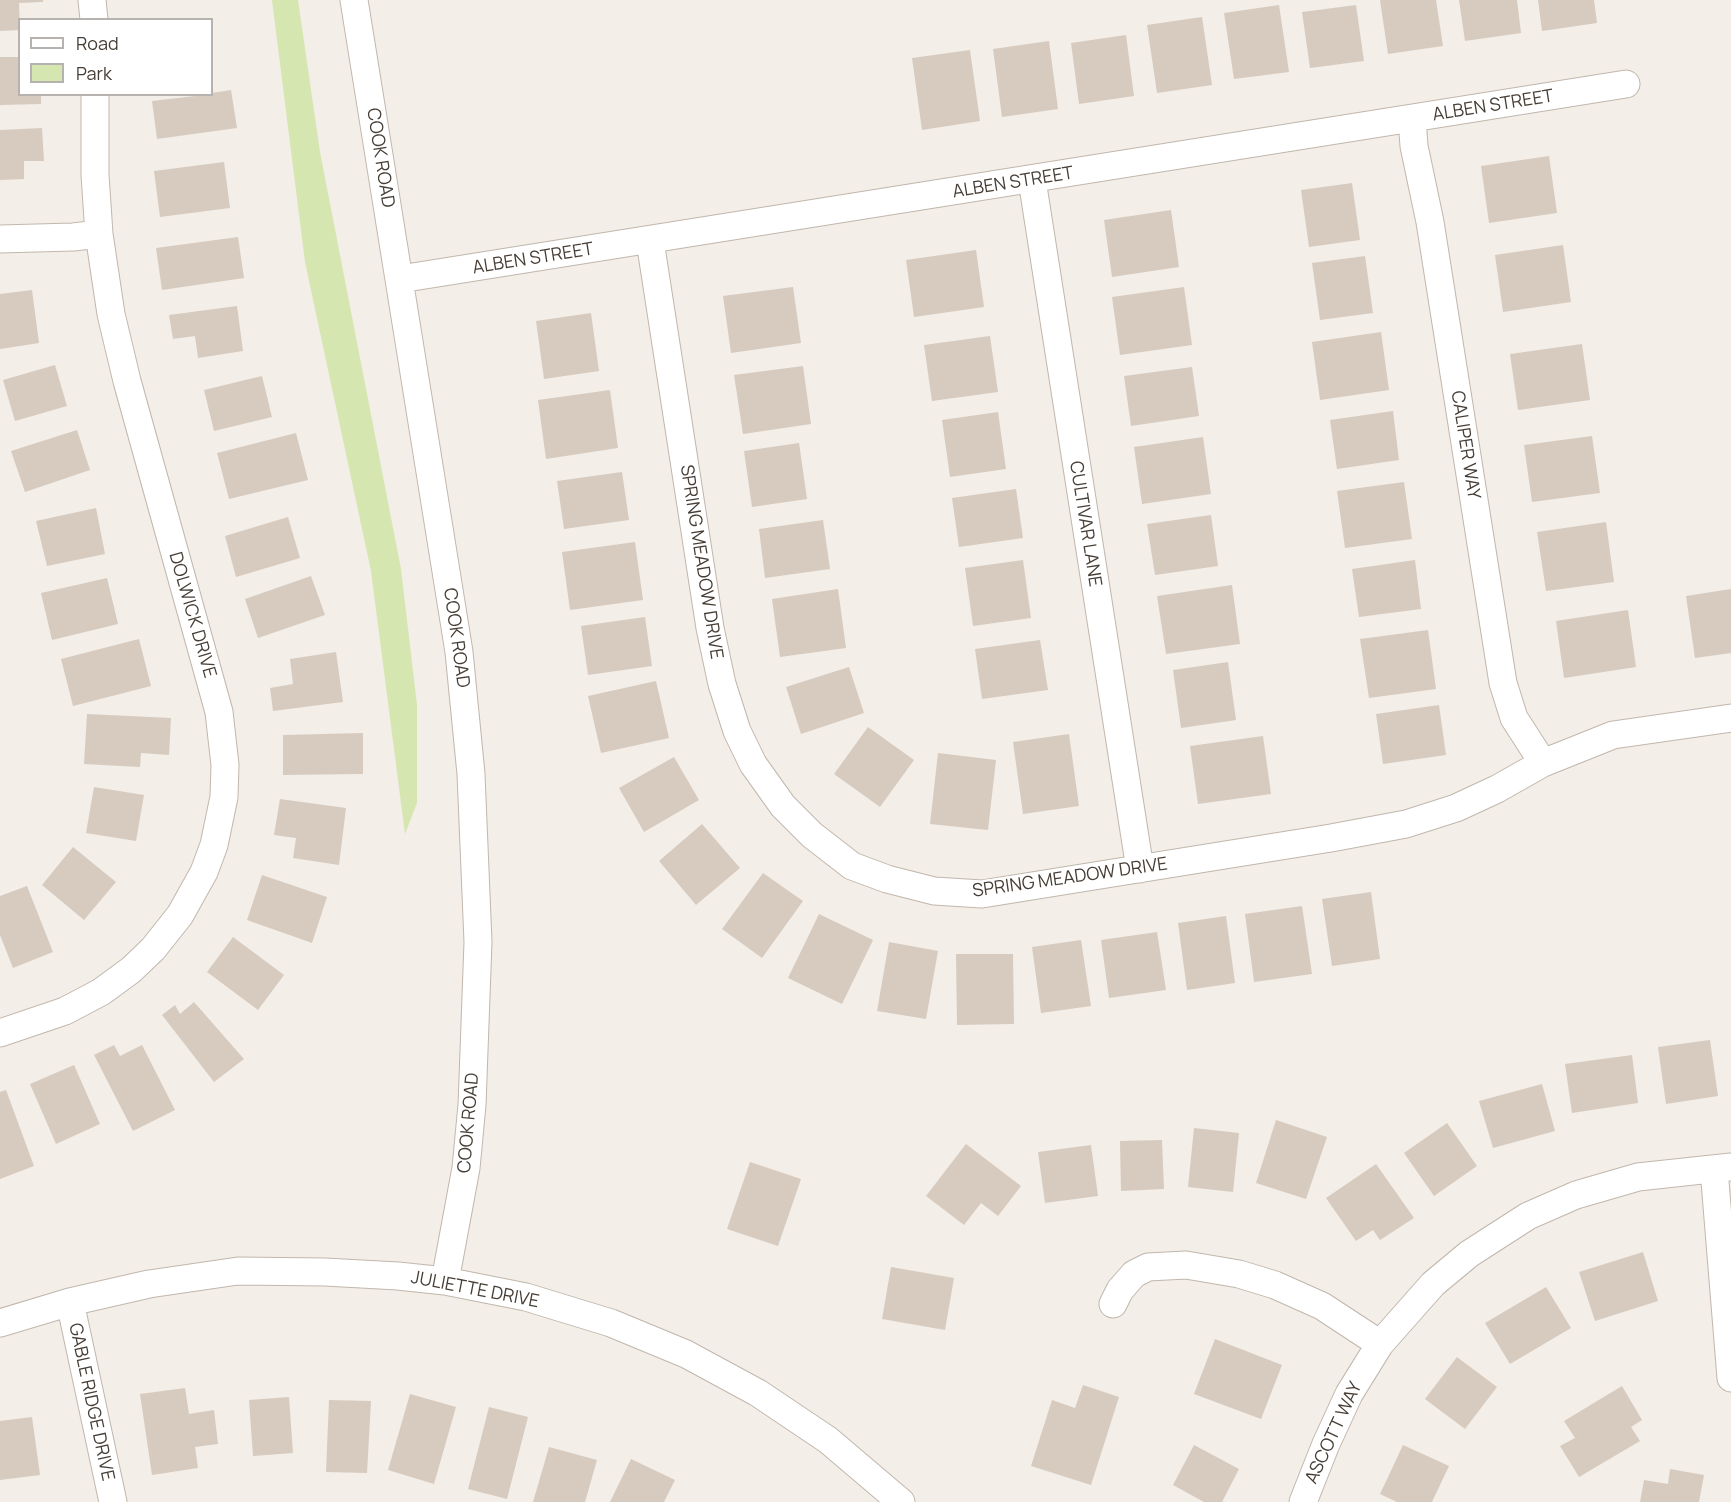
<!DOCTYPE html>
<html>
<head>
<meta charset="utf-8">
<style>
  body { margin:0 }
  #map { position:relative; width:1731px; height:1502px; overflow:hidden; background:#f3eee7; font-family:Manrope,sans-serif }
  canvas { display:block }
  .legend { position:absolute; left:18px; top:18px; width:195px; height:78px; box-sizing:border-box; background:#fff; border:2px solid #b5b2af; margin:0; padding:8px 10px; list-style:none; font-size:18px; color:#463e36 }
  .legend li { display:flex; align-items:center; gap:12px; height:30px }
  .legend b { width:30px; border:2px solid #b5b2af }
</style>
</head>
<body>
<div id="map">
<canvas width="1731" height="1502"></canvas>
<ul class="legend">
<li><b style="height:8px;background:#fff"></b>Road</li>
<li><b style="height:16px;background:#d5e6b1"></b>Park</li>
</ul>
</div>
<script>
const g = document.querySelector('canvas').getContext('2d');
g.lineJoin = 'round';
function paint(path, color) {
  g.fillStyle = color;
  g.fill(path, 'evenodd');
}
function toPath(rows) {
  const path = new Path2D();
  for (const r of rows) {
    path.moveTo(r[0], r[1]);
    for (let i = 2; i < r.length; i += 2) path.lineTo(r[i], r[i + 1]);
  }
  return path;
}
function trace(path, color, width, dash) {
  g.strokeStyle = color;
  g.lineWidth = width;
  g.lineCap = dash ? 'butt' : 'round';
  g.setLineDash(dash || []);
  g.stroke(path);
}
function drawText(font, color, halo, rows, align = 'center') {
  g.font = font + ' Manrope,sans-serif';
  g.lineWidth = 4.5;
  g.setLineDash([]);
  g.textBaseline = 'middle';
  g.strokeStyle = halo;
  g.fillStyle = color;
  for (const [text, x, y, turn = 0] of rows) {
    g.save();
    g.translate(x, y);
    g.rotate((+turn || 0) * Math.PI / 180);
    g.textAlign = isNaN(turn) ? turn : align;
    if (halo) g.strokeText(text, 0, 0);
    g.fillText(text, 0, 0);
    g.restore();
  }
}
const green = toPath([
  [272,0,298,0,320,152,401,569,417,705,417,803,405,834,371,571,305,262]
]);
const building = toPath([
  [0,0,43,0,43,2,19,3,20,30,0,31],
  [1380,0,1436,0,1443,46,1388,54],
  [1459,0,1517,0,1521,33,1465,41],
  [1538,0,1594,0,1597,23,1542,31],
  [1279,5,1289,72,1234,79,1224,13],
  [1356,5,1364,61,1310,68,1302,12],
  [1202,17,1212,85,1157,93,1147,25],
  [1126,35,1134,96,1079,104,1071,43],
  [1049,41,1058,109,1002,117,993,49],
  [970,50,980,121,922,130,912,58],
  [0,57,20,57,20,94,41,94,41,104,0,105],
  [231,90,237,128,157,139,152,101,212,94,212,93],
  [42,128,44,161,24,161,24,179,0,180,0,130],
  [1549,156,1557,213,1489,223,1481,166],
  [224,162,230,208,160,217,154,171],
  [1352,183,1360,240,1309,247,1301,190],
  [1171,210,1179,267,1112,277,1104,220],
  [238,237,244,278,162,290,156,248],
  [1563,245,1571,302,1503,312,1495,255],
  [976,250,984,307,914,317,906,260],
  [1365,256,1373,313,1320,320,1312,263],
  [793,287,801,343,731,353,723,296],
  [1184,287,1192,345,1120,355,1112,297],
  [32,290,39,343,0,349,0,294],
  [237,306,243,351,198,358,195,336,173,339,169,315],
  [591,313,599,371,544,379,536,321],
  [1381,332,1389,390,1320,400,1312,342],
  [990,336,998,392,932,401,924,345],
  [1582,344,1590,400,1518,410,1510,354],
  [55,365,67,406,15,421,3,380],
  [803,366,811,424,743,434,734,375],
  [1192,367,1199,416,1131,426,1124,376],
  [262,376,272,417,214,431,204,390],
  [610,390,618,448,546,459,538,400],
  [1393,411,1399,460,1337,469,1330,420],
  [998,412,1006,469,950,477,942,420],
  [77,430,90,470,25,492,11,451],
  [296,433,308,480,229,499,217,453],
  [1592,436,1600,493,1532,502,1524,445],
  [1203,437,1211,494,1142,504,1134,447],
  [799,443,807,499,752,507,744,451],
  [622,472,629,520,564,529,557,481],
  [1404,482,1412,539,1345,548,1337,491],
  [1016,489,1023,538,959,547,952,498],
  [96,508,105,554,47,566,36,521],
  [1211,515,1218,566,1155,575,1147,524],
  [288,517,300,558,236,577,225,536],
  [823,520,830,569,765,578,759,529],
  [1606,522,1614,582,1546,591,1537,532],
  [635,542,643,600,570,610,562,552],
  [1023,560,1031,618,973,626,965,568],
  [1415,560,1421,609,1359,617,1352,569],
  [311,576,325,615,258,638,245,599],
  [107,578,118,624,52,640,41,593],
  [1232,585,1240,644,1166,654,1157,596],
  [838,589,846,648,780,657,772,599],
  [1731,589,1731,653,1695,658,1686,596],
  [1628,610,1636,667,1564,678,1556,621],
  [645,617,652,666,588,675,581,626],
  [1428,630,1436,689,1369,698,1360,639],
  [139,639,151,686,73,706,61,659],
  [1040,640,1048,690,982,699,975,649],
  [336,652,343,702,273,711,270,688,293,684,290,659],
  [1228,662,1236,720,1181,728,1173,670],
  [849,667,864,713,801,734,786,687],
  [656,681,669,738,601,753,588,696],
  [1439,705,1446,755,1383,764,1376,714],
  [87,714,171,718,169,755,141,753,140,767,84,764],
  [868,727,914,760,880,807,834,774],
  [363,733,363,774,283,775,283,735],
  [1069,734,1079,806,1023,814,1013,742],
  [1263,736,1271,794,1198,804,1190,746],
  [938,753,996,760,988,830,930,824],
  [674,757,699,800,644,832,619,788],
  [94,787,144,795,136,841,86,833],
  [280,799,346,808,339,865,293,858,296,838,274,835],
  [702,824,740,868,696,905,659,861],
  [73,847,116,882,84,920,42,885],
  [763,873,803,901,762,958,722,929],
  [262,875,327,897,312,943,247,920],
  [27,886,53,952,13,968,0,935,0,896],
  [1371,892,1380,959,1332,966,1322,899],
  [1302,906,1312,974,1254,982,1245,914],
  [819,914,873,940,842,1004,788,978],
  [1226,916,1235,983,1187,990,1178,923],
  [1157,932,1166,990,1109,998,1101,940],
  [233,937,284,975,258,1010,207,972],
  [1081,940,1091,1006,1041,1013,1032,947],
  [889,942,938,951,926,1019,877,1011],
  [956,954,1013,954,1014,1024,957,1025],
  [194,1002,244,1059,214,1082,162,1015,175,1005,180,1014],
  [1710,1040,1718,1096,1666,1104,1658,1047],
  [114,1045,120,1056,142,1045,175,1110,133,1131,94,1055],
  [1632,1055,1638,1103,1572,1113,1565,1064],
  [74,1065,100,1124,56,1144,30,1084],
  [1542,1084,1555,1131,1493,1148,1479,1101],
  [6,1090,34,1166,0,1179,0,1092],
  [1276,1120,1327,1137,1306,1199,1256,1183],
  [1447,1123,1477,1166,1434,1196,1404,1153],
  [1194,1128,1239,1133,1233,1192,1188,1187],
  [1162,1140,1164,1189,1121,1191,1120,1141],
  [966,1144,1021,1186,998,1216,981,1203,964,1225,926,1196],
  [1091,1145,1098,1196,1045,1203,1038,1152],
  [750,1162,801,1179,778,1246,727,1229],
  [1376,1164,1414,1218,1380,1240,1373,1230,1356,1241,1326,1198],
  [1643,1252,1658,1301,1595,1321,1579,1272],
  [891,1267,954,1278,945,1330,882,1319],
  [1546,1287,1571,1328,1510,1364,1485,1323],
  [1215,1339,1282,1365,1261,1419,1194,1394],
  [1457,1357,1497,1387,1465,1429,1425,1399],
  [1083,1385,1119,1397,1091,1485,1031,1466,1052,1400,1075,1408],
  [1622,1386,1642,1420,1631,1427,1640,1441,1579,1477,1560,1446,1575,1438,1564,1421],
  [185,1388,189,1414,214,1410,218,1444,195,1447,198,1468,152,1475,140,1394],
  [410,1394,456,1407,434,1484,388,1470],
  [289,1397,293,1453,253,1456,249,1400],
  [329,1400,371,1401,367,1473,326,1472],
  [489,1407,528,1417,507,1499,468,1489],
  [32,1417,40,1475,0,1480,0,1421],
  [1194,1445,1239,1469,1222,1502,1204,1502,1173,1485],
  [1403,1445,1449,1466,1432,1502,1397,1502,1380,1494],
  [549,1447,597,1460,585,1502,533,1502],
  [631,1459,675,1480,664,1502,610,1502],
  [1670,1469,1704,1475,1699,1502,1640,1502,1644,1480,1668,1484]
]);
const minor = toPath([
  [92,0,94,20],
  [354,0,459,652,471,774,478,942,472,1105,466,1168,445,1281],
  [1412,119,1414,146,1430,222,1503,683,1514,718,1543,763],
  [1032,180,1140,869],
  [0,239,73,237,99,234],
  [650,241,710,628,722,684,737,731,753,764,783,806,812,835,852,866,887,879,934,891,982,894,1331,838,1406,824,1456,808,1497,789,1543,763,1613,735,1731,718],
  [400,279,1626,84],
  [0,1033,65,1011,101,992,131,970,153,949,180,915,204,872,214,845,224,797,225,765,219,712,127,381,111,314,99,234,95,175,95,94],
  [1714,1169,1731,1378],
  [70,1302,113,1502],
  [1113,1304,1120,1290,1134,1274,1148,1267,1186,1265,1239,1274,1275,1285,1322,1306,1380,1344],
  [0,1323,70,1302,149,1284,238,1271,325,1272,398,1276,445,1281,526,1297,611,1323,686,1354,758,1393,828,1440,901,1502],
  [1303,1502,1326,1444,1349,1394,1380,1344,1433,1284,1469,1254,1528,1216,1576,1195,1638,1177,1731,1167]
]);
const streetNames = [
  ["ALBEN STREET",1493,106,-9],
  ["COOK ROAD",380,158,81],
  ["ALBEN STREET",1013,183,-9],
  ["ALBEN STREET",533,259,-9],
  ["CALIPER WAY",1465,445,81],
  ["CULTIVAR LANE",1085,524,81],
  ["SPRING MEADOW DRIVE",701,562,81],
  ["DOLWICK DRIVE",192,615,74],
  ["COOK ROAD",456,638,82],
  ["SPRING MEADOW DRIVE",1070,878,-8],
  ["COOK ROAD",469,1123,-85],
  ["JULIETTE DRIVE",475,1290,11],
  ["GABLE RIDGE DRIVE",91,1402,78],
  ["ASCOTT WAY",1334,1433,-65]
];
paint(green, '#d5e6b1');
paint(building, '#d7cbc0');
trace(minor, '#c1b7ad', 29);
trace(minor, '#fff', 27);
drawText('18px', '#463e36', '#fff', streetNames);
</script>
</body>
</html>
